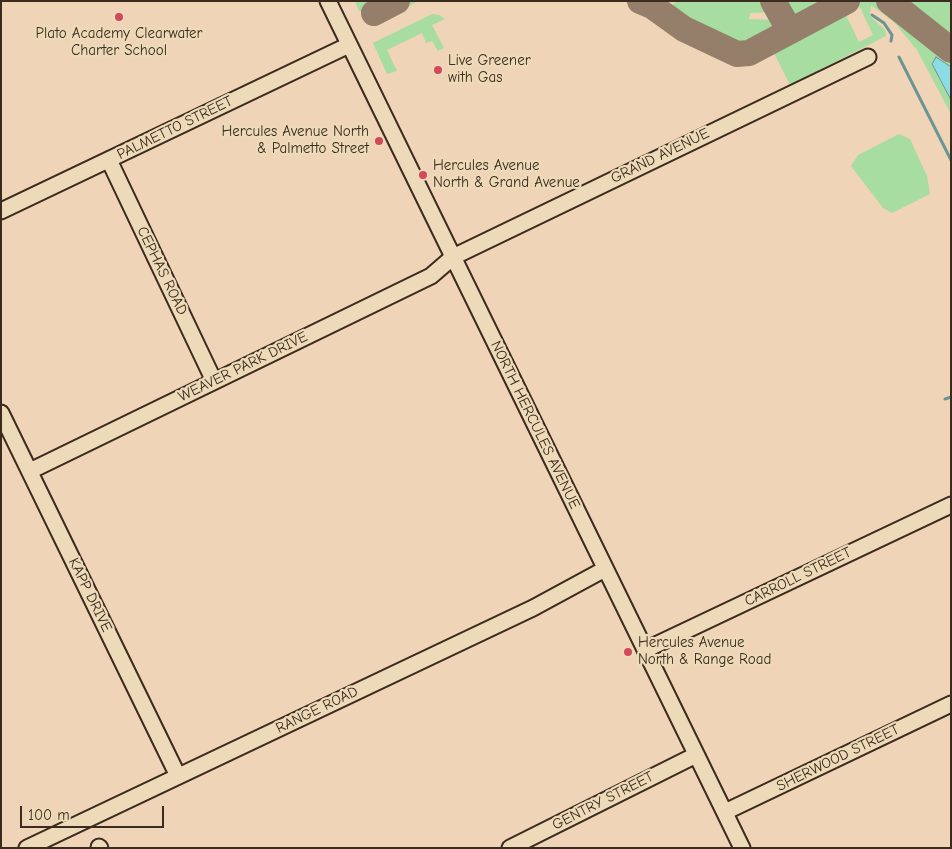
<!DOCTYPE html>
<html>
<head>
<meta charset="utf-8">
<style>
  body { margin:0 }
  #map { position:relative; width:952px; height:849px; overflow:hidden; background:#efd4b8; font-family:"Comic Neue",sans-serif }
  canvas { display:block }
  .frame { position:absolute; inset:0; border:2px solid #3b2a1e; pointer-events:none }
  .scale { position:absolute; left:20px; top:806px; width:144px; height:22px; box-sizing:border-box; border:2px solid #3b2a1e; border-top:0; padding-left:6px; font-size:15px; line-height:18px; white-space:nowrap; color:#3b2a1e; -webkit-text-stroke:4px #eddab8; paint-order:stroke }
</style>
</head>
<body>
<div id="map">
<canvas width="952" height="849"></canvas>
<div class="frame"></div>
<div class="scale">100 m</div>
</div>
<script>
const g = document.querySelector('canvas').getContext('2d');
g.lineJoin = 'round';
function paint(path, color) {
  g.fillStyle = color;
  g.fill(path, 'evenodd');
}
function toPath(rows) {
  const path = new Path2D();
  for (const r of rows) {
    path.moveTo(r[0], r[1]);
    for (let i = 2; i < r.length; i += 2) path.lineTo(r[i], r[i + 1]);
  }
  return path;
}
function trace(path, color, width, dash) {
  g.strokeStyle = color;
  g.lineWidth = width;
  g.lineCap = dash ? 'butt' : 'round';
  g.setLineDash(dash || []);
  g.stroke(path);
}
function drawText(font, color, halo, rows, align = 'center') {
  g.font = font + ' "Comic Neue",sans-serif';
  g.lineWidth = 4.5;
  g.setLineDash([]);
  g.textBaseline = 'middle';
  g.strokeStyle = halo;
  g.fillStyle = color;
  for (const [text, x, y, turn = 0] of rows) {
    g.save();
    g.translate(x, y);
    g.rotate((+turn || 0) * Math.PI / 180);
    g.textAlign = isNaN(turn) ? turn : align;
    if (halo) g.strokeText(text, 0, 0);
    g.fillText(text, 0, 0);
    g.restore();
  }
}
const green = toPath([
  [355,1,371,1,376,11,374,12,376,16,406,1,419,1,382,19,359,11],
  [647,1,666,1,671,6,677,1,768,1,775,12,750,13,749,19,778,20,784,26,784,29,750,46,731,46],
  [778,1,837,1,795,23,790,21],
  [857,1,879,1,951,59,951,67,936,58,940,80,951,100,951,114,917,50,894,22,871,5,870,16,885,30,886,36,790,85,774,53,778,42,843,9,859,42,873,35],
  [908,1,951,1,951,42,911,10],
  [432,14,439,15,445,19,432,25,444,48,438,51,432,41,426,43,422,33,387,50,397,71,387,74,373,43],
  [899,134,910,139,927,176,930,194,892,213,883,208,851,166,858,155]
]);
const water = toPath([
  [936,57,951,67,951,100,932,64,936,57]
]);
const stream = toPath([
  [872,15,884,23,892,35,891,41],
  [899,57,951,160],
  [945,399,951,397]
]);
const taxiway = toPath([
  [640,1,652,6,684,29,737,54,749,53,847,1],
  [773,1,790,31],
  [889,1,951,50],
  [374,13,397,1]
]);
const minor = toPath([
  [328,1,742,848],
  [109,160,214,381],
  [1,211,349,45],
  [1,413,178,776],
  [30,471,431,276,453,257,868,57],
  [645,650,951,505],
  [725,812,951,704],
  [99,847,100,848],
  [27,848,533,608,605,569],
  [510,848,696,755]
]);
const markers = [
  [119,17,5,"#d1495b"],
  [438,70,5,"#d1495b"],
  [379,141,5,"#d1495b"],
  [423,175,5,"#d1495b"],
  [628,652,5,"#d1495b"]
];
const poiNames = [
  ["Plato Academy Clearwater",119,34,"center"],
  ["Charter School",119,51,"center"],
  ["Live Greener",448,61],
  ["with Gas",448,78],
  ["Hercules Avenue North",369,132,"right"],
  ["& Palmetto Street",369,149,"right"],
  ["Hercules Avenue",433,166],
  ["North & Grand Avenue",433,183],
  ["Hercules Avenue",638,643],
  ["North & Range Road",638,660]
];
const streetNames = [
  ["PALMETTO STREET",175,128,-26],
  ["GRAND AVENUE",660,156,-26],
  ["CEPHAS ROAD",162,271,64],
  ["WEAVER PARK DRIVE",243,367,-26],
  ["NORTH HERCULES AVENUE",535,425,64],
  ["CARROLL STREET",798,577,-26],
  ["KAPP DRIVE",90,595,64],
  ["RANGE ROAD",317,710,-26],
  ["SHERWOOD STREET",838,758,-26],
  ["GENTRY STREET",603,801,-27]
];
paint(green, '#a7dda0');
paint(water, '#8bdde3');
trace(water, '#6b9594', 1);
trace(stream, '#6b9594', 3);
trace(taxiway, '#957f6b', 26);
trace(minor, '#3b2a1e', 19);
trace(minor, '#eddab8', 15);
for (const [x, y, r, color] of markers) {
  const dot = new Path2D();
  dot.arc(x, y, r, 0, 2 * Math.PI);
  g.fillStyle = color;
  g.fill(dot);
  trace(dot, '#eddab8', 2);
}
drawText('15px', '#3b2a1e', '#eddab8', poiNames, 'left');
drawText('15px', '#3b2a1e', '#eddab8', streetNames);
</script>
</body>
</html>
